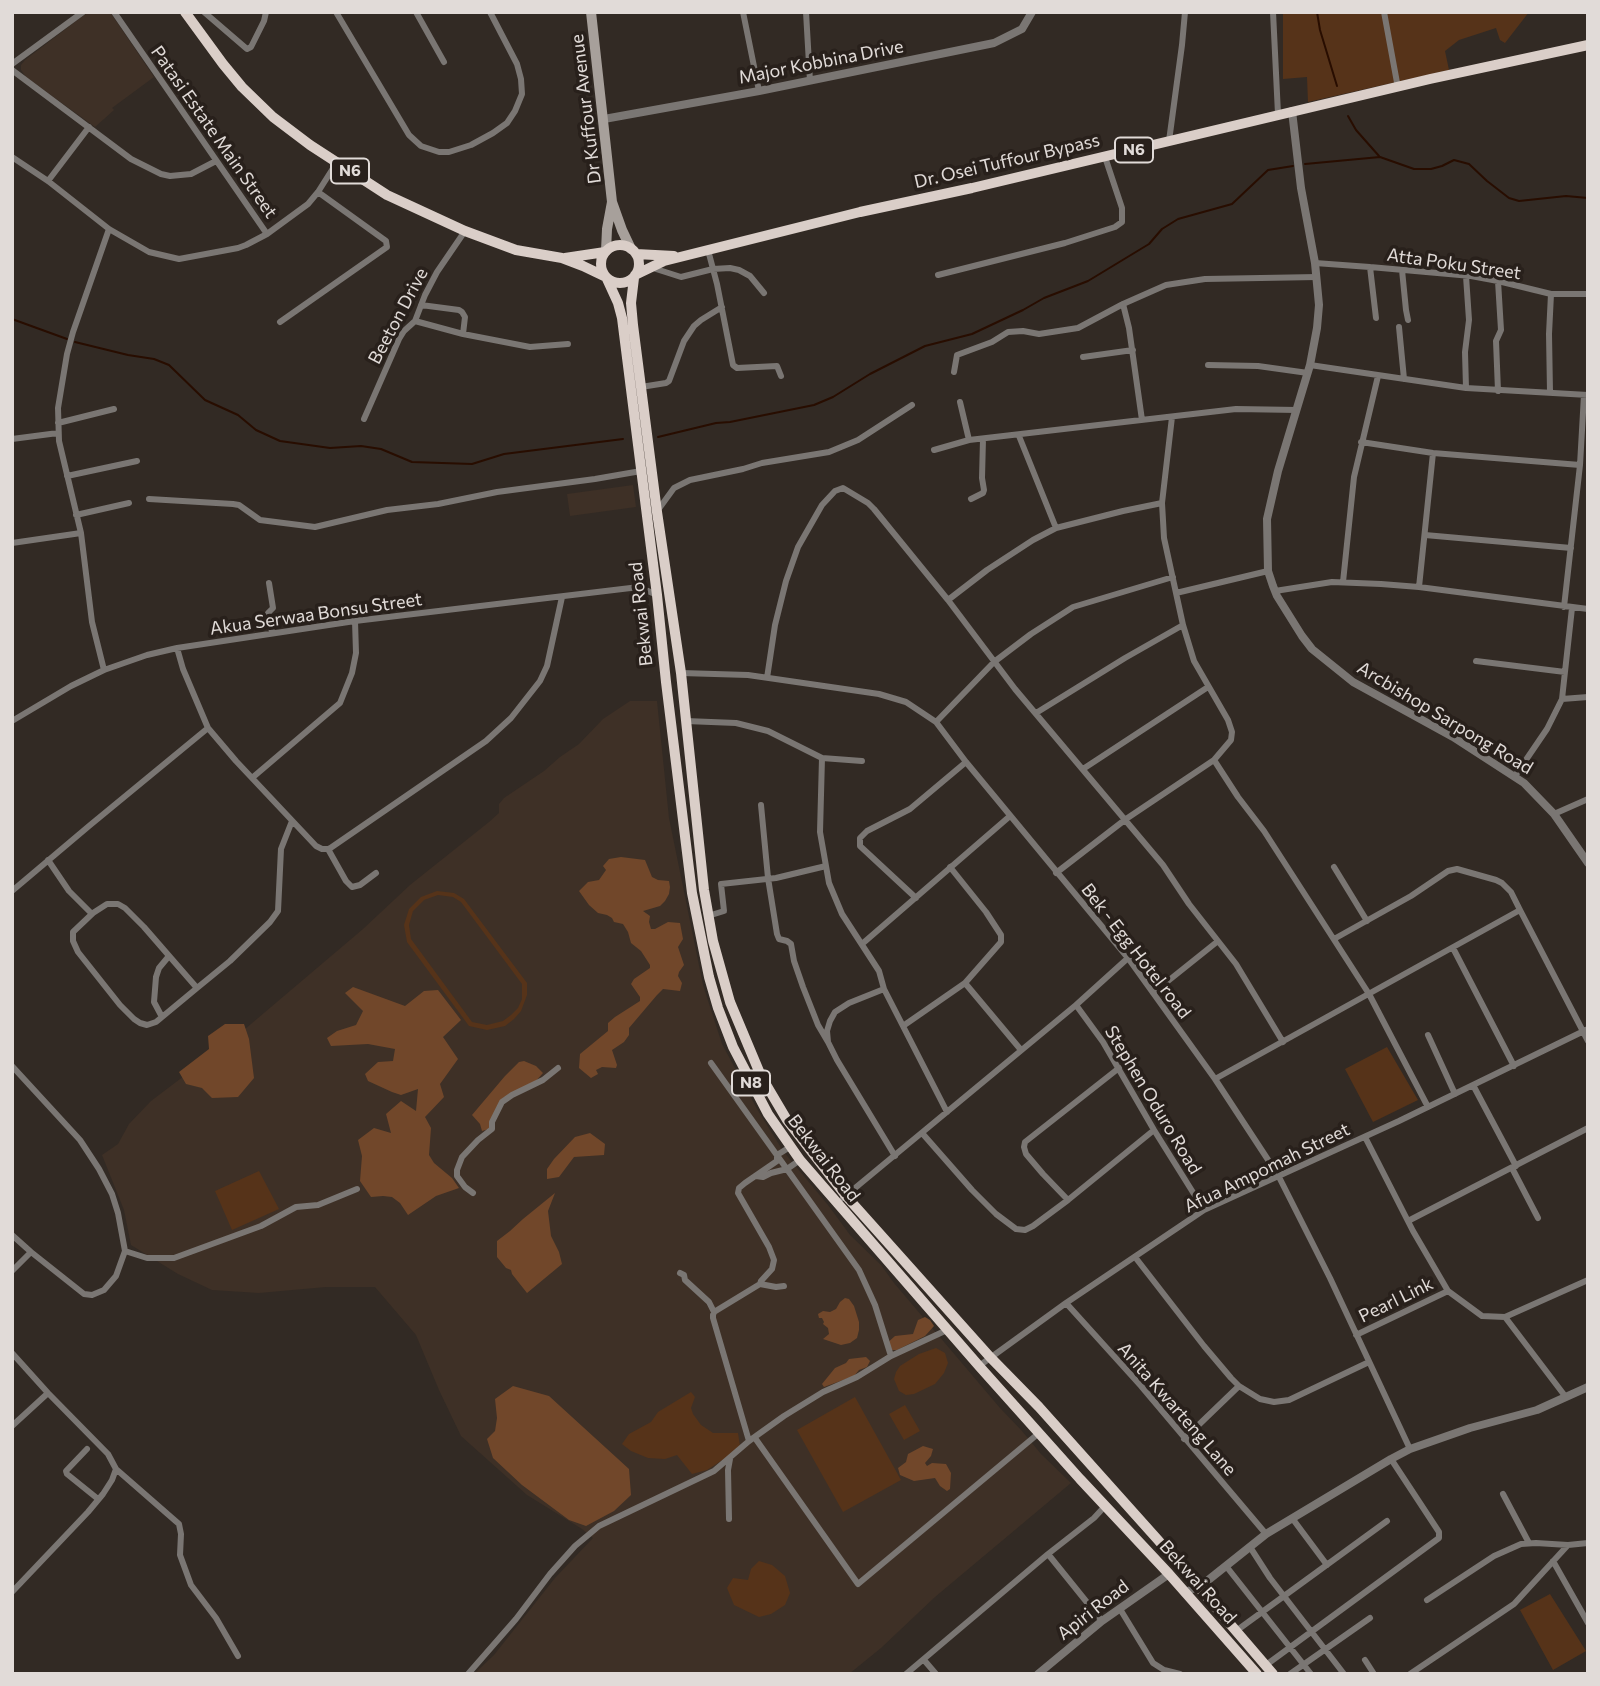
<!DOCTYPE html>
<html>
<head>
<meta charset="utf-8">
<style>
  body { margin:0 }
  #map { position:relative; width:1600px; height:1686px; overflow:hidden; background:#322a24; font-family:Commissioner,sans-serif }
  canvas { display:block }
  .frame { position:absolute; inset:0; border:14px solid #e1dbd8; pointer-events:none }
</style>
</head>
<body>
<div id="map">
<canvas width="1600" height="1686"></canvas>
<div class="frame"></div>
</div>
<script>
const g = document.querySelector('canvas').getContext('2d');
g.lineJoin = 'round';
function paint(path, color) {
  g.fillStyle = color;
  g.fill(path, 'evenodd');
}
function toPath(rows) {
  const path = new Path2D();
  for (const r of rows) {
    if (r.length === 3) {
      path.moveTo(r[0] + r[2], r[1]);
      path.arc(r[0], r[1], r[2], 0, 2 * Math.PI);
      continue;
    }
    path.moveTo(r[0], r[1]);
    for (let i = 2; i < r.length; i += 2) path.lineTo(r[i], r[i + 1]);
  }
  return path;
}
function trace(path, color, width, dash) {
  g.strokeStyle = color;
  g.lineWidth = width;
  g.lineCap = dash ? 'butt' : 'round';
  g.setLineDash(dash || []);
  g.stroke(path);
}
function drawText(font, color, halo, rows, align = 'center') {
  g.font = font + ' Commissioner,sans-serif';
  g.lineWidth = 7;
  g.setLineDash([]);
  g.textBaseline = 'middle';
  g.strokeStyle = halo;
  g.fillStyle = color;
  for (const [text, x, y, turn = 0] of rows) {
    g.save();
    g.translate(x, y);
    g.rotate((+turn || 0) * Math.PI / 180);
    g.textAlign = isNaN(turn) ? turn : align;
    if (halo) g.strokeText(text, 0, 0);
    g.fillText(text, 0, 0);
    g.restore();
  }
}
const built = toPath([
  [88,12,110,12,154,77,112,108,114,110,95,127,26,77,21,70,21,65,25,60],
  [633,485,636,507,570,516,567,494],
  [630,701,657,701,669,818,703,985,722,1044,757,1109,783,1151,828,1205,850,1235,881,1265,894,1283,1000,1408,1022,1431,1041,1454,1071,1483,935,1597,881,1648,849,1674,474,1674,494,1655,555,1578,593,1538,582,1529,527,1495,461,1436,439,1390,416,1335,375,1287,326,1287,259,1293,212,1290,178,1274,131,1245,124,1210,102,1155,118,1144,129,1124,151,1101,238,1035,363,929,410,885,489,822,499,813,499,804,504,798,544,771,560,757,579,744,603,719]
]);
const green = toPath([
  [1283,12,1529,12,1505,43,1500,40,1496,28,1459,40,1445,51,1449,70,1308,102,1307,77,1283,79],
  [437,891,454,893,464,899,527,983,527,995,521,1011,514,1019,505,1026,487,1030,469,1026,407,942,404,925,409,909,421,897],
  [438,895,453,897,461,902,522,984,522,999,518,1008,511,1015,503,1021,487,1025,472,1022,411,939,409,925,413,911,424,900],
  [1387,1047,1418,1100,1373,1122,1345,1069],
  [259,1171,279,1209,232,1230,215,1191],
  [936,1348,945,1353,948,1363,944,1373,935,1384,914,1394,906,1395,899,1391,894,1379,896,1372,900,1366,919,1354],
  [691,1392,695,1397,691,1408,693,1414,701,1425,713,1433,738,1433,740,1446,724,1459,707,1470,692,1474,677,1455,665,1459,648,1458,631,1451,622,1444,629,1434,651,1422,658,1412],
  [855,1397,901,1480,843,1512,797,1430],
  [905,1405,920,1431,904,1440,889,1414],
  [759,1561,772,1565,785,1576,790,1593,785,1605,771,1614,759,1617,734,1605,727,1588,733,1578,748,1580,751,1569],
  [1550,1594,1586,1651,1553,1670,1520,1610]
]);
const forest = toPath([
  [621,857,645,860,652,877,658,880,669,881,670,887,669,894,665,901,660,906,643,911,650,916,649,922,651,929,655,929,668,922,680,923,683,939,678,947,684,965,679,972,678,976,682,983,680,991,663,989,657,995,629,1028,629,1035,624,1042,612,1050,617,1065,616,1068,602,1067,596,1070,598,1074,591,1078,579,1068,580,1054,608,1031,608,1023,615,1017,640,1001,640,997,631,984,634,979,650,968,650,965,641,951,631,943,628,932,623,924,614,922,612,918,607,915,598,913,589,905,579,891,588,882,599,880,606,870,603,866,609,859],
  [353,987,405,1006,424,991,438,990,461,1020,443,1037,458,1059,440,1084,444,1097,425,1117,431,1128,429,1155,434,1163,452,1178,459,1188,436,1196,408,1215,400,1203,392,1197,383,1196,371,1197,360,1181,362,1156,358,1140,374,1128,391,1133,386,1114,401,1101,416,1111,418,1089,401,1095,392,1092,368,1081,365,1074,378,1062,393,1061,395,1049,368,1044,331,1046,327,1038,337,1031,356,1025,363,1011,345,993],
  [225,1024,244,1024,249,1039,254,1078,238,1097,212,1098,202,1088,186,1084,179,1072,209,1049,208,1036],
  [524,1061,536,1066,543,1073,535,1082,503,1098,489,1129,482,1131,480,1124,472,1115,505,1076,519,1062],
  [590,1133,605,1144,604,1155,574,1157,559,1177,547,1179,547,1169,554,1159,575,1137],
  [555,1193,548,1211,551,1236,559,1252,562,1264,527,1293,512,1274,511,1270,506,1268,497,1257,497,1241,510,1231,523,1219],
  [845,1298,849,1299,854,1306,859,1322,859,1330,857,1338,850,1343,841,1345,823,1339,829,1334,828,1328,823,1324,824,1322,822,1318,819,1318,818,1314,823,1311,830,1312,836,1309,840,1302],
  [925,1317,930,1320,934,1326,925,1336,897,1350,892,1350,885,1345,895,1336,913,1334,918,1320],
  [866,1357,870,1361,867,1367,859,1370,854,1376,824,1387,822,1384,835,1368,846,1363,849,1359],
  [513,1386,549,1396,629,1469,631,1495,614,1511,586,1526,569,1520,522,1485,493,1458,487,1439,495,1431,497,1418,495,1399],
  [923,1446,933,1449,931,1456,925,1463,927,1466,932,1463,946,1464,951,1473,950,1489,947,1491,940,1486,935,1478,914,1481,900,1475,898,1468,906,1462,908,1454]
]);
const stream = toPath([
  [1317,12,1320,30,1337,86],
  [1348,116,1356,130,1379,156],
  [1305,164,1380,157,1414,169,1431,169,1442,166,1454,160,1469,164,1487,181,1509,198,1519,201,1566,196,1588,198],
  [12,319,67,339],
  [75,342,128,355,154,359,169,365,205,400,238,415,256,430,280,441,330,448,361,446,381,449,412,462,472,464,504,454,623,439],
  [658,437,716,423,730,422,814,405,833,397,870,374,925,346,972,334,1023,310,1044,298,1088,281,1149,244,1162,229,1178,219,1232,204,1268,170,1293,166]
]);
const minor = toPath([
  [114,12,267,234],
  [204,12,247,49,251,47,264,21,266,12],
  [336,12,409,135,421,146,439,152,449,152,471,145,493,133,507,123,515,111,522,94,521,79,517,64,490,12],
  [416,12,444,62],
  [743,12,759,91],
  [806,12,810,81],
  [1273,12,1278,114],
  [1384,12,1398,88],
  [12,64,83,12],
  [12,70,131,159,161,174,170,176,191,174,216,161],
  [1169,141,1182,45,1185,12],
  [12,157,48,181,109,229,149,252,179,259,238,248,246,245,267,234,308,204,318,192,337,162],
  [48,181,89,127],
  [708,250,717,284,733,365,737,368,777,366,781,376],
  [1315,263,1370,267,1471,276,1498,281,1551,294,1588,294],
  [1370,267,1376,318],
  [656,269,681,277,713,269,730,268,739,270,750,276,764,293],
  [1402,270,1406,310,1408,320],
  [938,275,1065,243,1115,227,1122,222,1122,208,1105,157],
  [1123,304,1129,328,1142,420],
  [421,305,459,310,462,312,465,317,463,334],
  [415,321,463,334,530,347,568,344],
  [280,322,387,247,386,241,318,192],
  [1399,327,1404,379],
  [1083,357,1133,350],
  [1208,365,1258,366,1308,373],
  [1310,365,1466,388,1588,395],
  [954,372,957,355,992,342,1008,332,1023,331,1039,334,1078,328,1123,304,1166,285,1205,279,1317,277],
  [641,387,666,383,669,381,684,341,694,326,701,320,722,307],
  [1466,388,1465,352,1469,320,1466,276],
  [1498,391,1496,341,1501,330,1498,281],
  [1550,392,1549,334,1551,294],
  [960,402,969,440],
  [364,419,399,339,404,331,415,321,425,295,437,272,465,231],
  [58,423,114,409],
  [1019,436,1056,528],
  [12,439,58,433],
  [1361,442,1433,453,1580,465],
  [934,450,969,440,1236,409,1297,410],
  [67,476,137,461],
  [149,499,233,504,239,505,260,520,315,527,387,510,438,504,497,492,595,479,641,471],
  [971,499,983,493,984,490,982,478,983,439],
  [658,510,674,488,690,480,743,469,762,463,829,452,858,440,912,405],
  [76,515,129,503],
  [1425,535,1571,548],
  [12,543,81,533],
  [1343,582,1354,477,1378,376],
  [269,583,273,608,268,613,272,632],
  [1419,587,1433,453],
  [1275,591,1332,582,1381,584,1419,587,1588,609],
  [1176,593,1268,571],
  [948,600,987,570,1033,540,1056,528,1123,511,1162,503],
  [1564,607,1580,465,1584,395],
  [177,648,183,669,208,728,236,761,316,846,322,849,329,849,486,741,511,718,540,681,547,666,562,597],
  [1476,661,1565,672],
  [104,670,92,622,81,533,59,441,58,408,67,354,73,332,109,229],
  [681,673,748,675,879,694,906,702,936,722,966,762,1128,958,1215,1079,1278,1175,1330,1278,1410,1449],
  [767,678,775,625,786,581,798,547,822,505,835,491,843,488,868,503,874,509,948,600,1015,689,1163,865,1189,904,1236,964,1283,1042],
  [1562,699,1588,697],
  [1036,713,1125,658,1183,625],
  [12,721,71,686,104,670,147,655,177,648,355,621,639,587,657,595],
  [686,721,736,723,768,731,822,758,862,761],
  [936,722,994,662,1031,634,1073,607,1173,577],
  [822,758,820,832,826,866],
  [1214,760,1238,797,1264,831,1369,994,1428,1107],
  [1083,769,1208,687],
  [1515,776,1547,729,1562,699,1572,608],
  [252,778,340,703,352,673,356,653,355,621],
  [761,805,768,878,777,934,779,939,787,941,791,944,794,961,803,987,818,1025,828,1042],
  [1554,814,1588,799],
  [328,849,346,881,352,887,360,885,376,873],
  [48,860,69,891,92,914],
  [1334,867,1367,921],
  [1056,873,1126,819,1214,760,1231,740,1232,732,1228,720,1194,661,1183,625,1164,538,1162,503,1172,417],
  [12,891,89,826,208,728],
  [916,898,860,846,860,838,867,831,910,809,966,762],
  [708,916,724,911,721,884,776,878,826,866,829,883,842,914,879,971,884,989,947,1112],
  [1334,939,1411,896,1448,871,1457,869,1496,880,1502,883,1511,892,1520,910,1588,1041],
  [862,944,1010,816],
  [1453,948,1514,1066],
  [965,983,1021,1050],
  [197,988,144,927,125,908,118,904,107,904,93,913,73,932,73,941,78,952,120,1005,134,1019,140,1023,147,1025,156,1022,197,988,230,961,270,922,278,911,281,849,292,821],
  [884,989,849,1003,835,1012,830,1021,827,1031,828,1042,837,1060,895,1156],
  [1153,993,1218,941],
  [1076,1005,1103,1042,1154,1130,1204,1210],
  [162,1017,154,1002,156,977,159,968,169,956],
  [903,1026,965,983,1001,942,1001,935,986,912,950,867],
  [1428,1035,1455,1094],
  [711,1063,859,1270,875,1305,891,1356],
  [12,1066,80,1140,99,1169,112,1194,118,1213,125,1251,116,1276,104,1290,92,1295,84,1294,31,1252,12,1235],
  [1215,1079,1520,910],
  [1473,1085,1516,1166],
  [922,1133,972,1190,996,1214,1016,1229,1025,1230,1033,1226,1068,1200,1154,1130],
  [1365,1137,1413,1231,1448,1291,1482,1316,1505,1317,1565,1396],
  [1512,1168,1538,1218],
  [756,1176,763,1177,771,1173,787,1169,800,1160],
  [473,1193,465,1187,457,1176,457,1170,462,1157,478,1140,492,1129,492,1122,502,1102,512,1095,543,1080,558,1068],
  [843,1198,1076,1005,1128,958],
  [1068,1200,1043,1174,1026,1154,1024,1147,1025,1142,1119,1068],
  [1408,1221,1588,1128],
  [125,1251,147,1258,174,1258,261,1226,296,1207,318,1205,357,1189],
  [1135,1257,1204,1346,1231,1378,1239,1386,1260,1399,1274,1402,1289,1400,1369,1362],
  [12,1271,31,1252],
  [680,1273,684,1275,685,1280,709,1302,714,1312],
  [760,1284,776,1287,784,1286],
  [1066,1303,1141,1386,1266,1534],
  [1505,1317,1588,1280],
  [1356,1335,1448,1291],
  [12,1353,48,1393,108,1454,116,1469,112,1480,103,1494,88,1512,12,1592],
  [979,1366,1066,1303,1204,1210,1399,1121,1588,1029],
  [12,1426,48,1393],
  [755,1438,858,1584,1039,1433],
  [1184,1439,1239,1386],
  [749,1441,713,1318,713,1315,714,1312,760,1284,761,1281,772,1269,774,1260,769,1247,738,1193,739,1188,745,1183,777,1161,777,1155,790,1147],
  [87,1449,66,1471,67,1474,98,1499],
  [116,1469,179,1524,181,1534,180,1555,191,1585,216,1618,238,1656],
  [1503,1494,1529,1543],
  [1292,1518,1327,1565],
  [729,1519,728,1470,730,1459],
  [1250,1547,1270,1578,1344,1674],
  [1048,1554,1102,1621],
  [1553,1561,1588,1623],
  [1226,1566,1311,1674],
  [1427,1600,1494,1556,1521,1544,1536,1543,1568,1545],
  [1120,1609,1153,1663,1164,1670,1180,1674],
  [1236,1631,1387,1521],
  [924,1660,936,1674],
  [1365,1660,1374,1674],
  [1266,1665,1439,1538,1439,1532,1391,1459],
  [468,1674,516,1619,550,1574,575,1546,599,1526,714,1471,749,1441,784,1416,823,1392,857,1377,891,1356,947,1330],
  [906,1674,1048,1554,1094,1518,1106,1505],
  [1290,1674,1370,1618],
  [1410,1674,1514,1604,1568,1545,1588,1543]
]);
const tertiary = toPath([
  [1292,111,1301,188,1315,263,1319,305,1317,328,1310,365,1278,471,1267,519,1268,571,1273,586,1277,596,1302,636,1312,649,1353,682,1453,737,1524,783,1554,814,1588,863],
  [604,119,759,91,994,43,1022,29,1032,12],
  [1185,1593,1207,1581,1266,1534,1391,1459,1410,1449,1470,1428,1537,1410,1588,1387],
  [1038,1674,1102,1621,1169,1574]
]);
const secondary = toPath([
  [591,12,612,202,622,230,631,249],
  [606,251,607,229,612,202]
]);
const trunk = toPath([
  [185,12,223,64,242,87,273,117,310,145,387,195,465,231,516,250,562,258,583,266,606,277],
  [620,264,19],
  [636,254,674,256],
  [565,258,605,252],
  [635,275,664,261,860,212,972,188,1430,79,1588,45],
  [634,278,631,303,633,325,657,512,681,673,704,890,713,941,730,1002,761,1076,787,1120,846,1196,990,1357,1039,1407,1158,1540,1273,1674],
  [607,279,618,303,622,318,657,595,666,682,692,893,709,977,718,1008,733,1047,768,1114,800,1160,979,1366,1080,1479,1169,1574,1257,1674]
]);
const shields = [
  [1134,150,38],
  [350,171,38],
  [751,1083,38]
];
const shieldNames = [
  ["N6",1134,150],
  ["N6",350,171],
  ["N8",751,1083]
];
const streetNames = [
  ["Major Kobbina Drive",821,62,-11],
  ["Dr Kuffour Avenue",586,109,-97],
  ["Patasi Estate Main Street",214,132,55],
  ["Dr. Osei Tuffour Bypass",1007,161,-13],
  ["Atta Poku Street",1454,264,8],
  ["Beeton Drive",398,316,-62],
  ["Akua Serwaa Bonsu Street",316,614,-8],
  ["Bekwai Road",641,614,-96],
  ["Arcbishop Sarpong Road",1445,718,31],
  ["Bek - Egg Hotel road",1136,951,52],
  ["Stephen Oduro Road",1153,1100,59],
  ["Bekwai Road",824,1158,52],
  ["Afua Ampomah Street",1267,1168,-26],
  ["Pearl Link",1396,1300,-26],
  ["Anita Kwarteng Lane",1177,1409,49],
  ["Bekwai Road",1198,1582,48],
  ["Apiri Road",1093,1610,-38]
];
paint(built, '#3e3026');
paint(green, '#563319');
paint(forest, '#71472a');
trace(stream, '#280d00', 2);
trace(minor, '#7a7673', 6);
trace(tertiary, '#7a7673', 8);
trace(secondary, '#a7a09b', 10);
trace(trunk, '#dacec8', 10);
for (const [x, y, w] of shields) {
  const box = new Path2D();
  box.roundRect(x - w / 2, y - 12.5, w, 25, 5);
  g.fillStyle = '#28201b';
  g.fill(box);
  trace(box, '#e1dbd8', 2);
}
drawText('bold 16px', '#e1dbd8', null, shieldNames);
drawText('18px', '#e1dbd8', '#28201b', streetNames);
</script>
</body>
</html>
